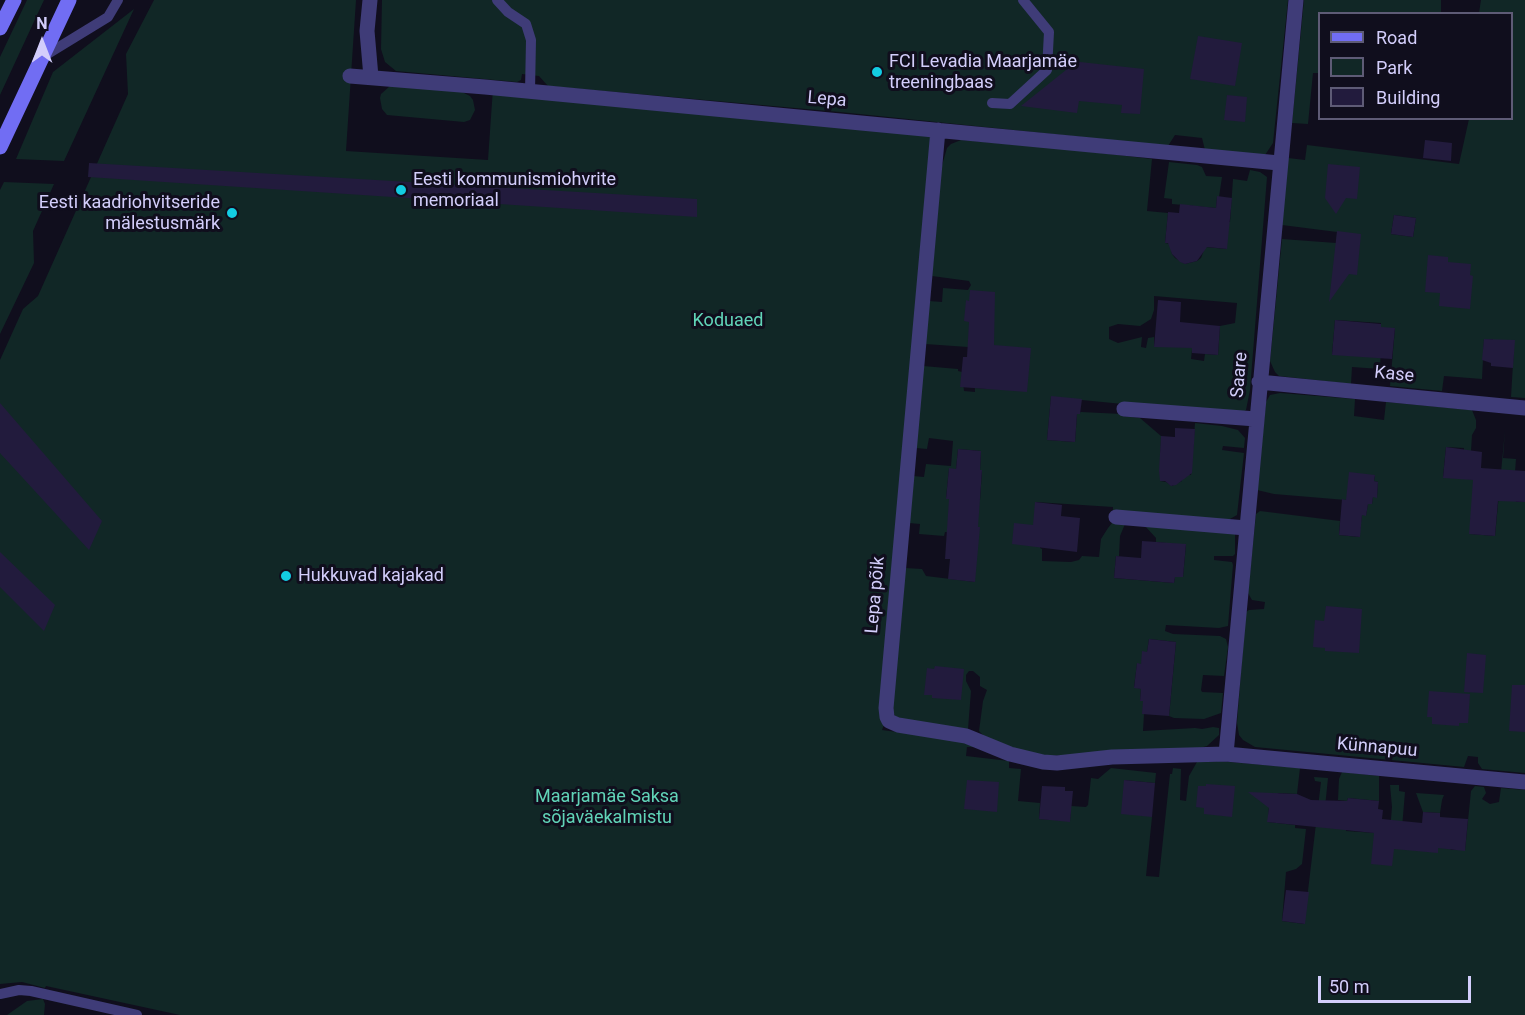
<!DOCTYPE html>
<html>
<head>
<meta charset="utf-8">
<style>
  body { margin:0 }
  #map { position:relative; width:1525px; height:1015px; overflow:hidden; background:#100e1d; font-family:Roboto,sans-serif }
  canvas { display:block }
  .legend { position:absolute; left:1318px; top:12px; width:195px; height:108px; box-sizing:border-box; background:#100e1d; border:2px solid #5e5b76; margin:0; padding:8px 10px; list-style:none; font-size:18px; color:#d3cefb }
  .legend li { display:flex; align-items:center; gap:12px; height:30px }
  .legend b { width:30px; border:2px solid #5e5b76 }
  .north { position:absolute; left:12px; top:12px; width:60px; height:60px; -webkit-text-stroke:4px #100e1d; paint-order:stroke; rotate:0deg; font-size:16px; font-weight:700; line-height:24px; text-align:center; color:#d3cefb }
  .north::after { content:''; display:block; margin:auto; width:21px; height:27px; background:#d3cefb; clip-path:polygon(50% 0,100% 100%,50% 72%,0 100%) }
  .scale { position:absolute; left:1318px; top:976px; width:153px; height:27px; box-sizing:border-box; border:3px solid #d3cefb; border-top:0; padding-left:8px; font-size:18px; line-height:21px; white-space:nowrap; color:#d3cefb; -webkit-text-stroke:4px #100e1d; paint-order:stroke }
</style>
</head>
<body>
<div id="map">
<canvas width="1525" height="1015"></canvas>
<ul class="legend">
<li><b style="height:8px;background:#716df3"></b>Road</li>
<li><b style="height:16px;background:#112726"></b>Park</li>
<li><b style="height:16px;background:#221b3d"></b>Building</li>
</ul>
<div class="north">N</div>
<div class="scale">50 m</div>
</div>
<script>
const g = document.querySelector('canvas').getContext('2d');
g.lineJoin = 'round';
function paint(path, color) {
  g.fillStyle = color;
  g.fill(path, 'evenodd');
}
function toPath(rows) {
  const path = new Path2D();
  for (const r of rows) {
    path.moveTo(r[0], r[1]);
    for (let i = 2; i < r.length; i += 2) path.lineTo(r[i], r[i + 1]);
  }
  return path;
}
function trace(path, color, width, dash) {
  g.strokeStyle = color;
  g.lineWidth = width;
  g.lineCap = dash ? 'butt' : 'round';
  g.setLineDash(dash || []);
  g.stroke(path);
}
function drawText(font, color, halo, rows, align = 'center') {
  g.font = font + ' Roboto,sans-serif';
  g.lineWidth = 6;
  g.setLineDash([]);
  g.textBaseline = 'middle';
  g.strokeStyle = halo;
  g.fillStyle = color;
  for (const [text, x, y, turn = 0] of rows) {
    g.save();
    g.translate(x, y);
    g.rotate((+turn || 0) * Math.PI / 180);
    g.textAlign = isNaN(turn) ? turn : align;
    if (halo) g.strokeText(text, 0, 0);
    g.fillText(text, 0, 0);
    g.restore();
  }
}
const green = toPath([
  [27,0,44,0,0,95,0,57],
  [154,0,356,0,346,151,488,160,493,88,938,130,887,717,882,730,963,741,978,747,967,747,966,756,1009,761,1009,768,1021,769,1018,801,1040,803,1039,819,1070,821,1071,806,1086,807,1088,805,1091,778,1098,779,1111,768,1156,773,1155,783,1124,780,1152,817,1146,876,1159,877,1170,774,1172,774,1173,768,1181,769,1180,800,1186,801,1189,776,1197,762,1218,761,1300,768,1297,794,1278,793,1269,806,1268,822,1295,825,1295,828,1306,829,1302,864,1296,869,1286,872,1282,921,1304,924,1321,782,1315,781,1314,777,1328,778,1323,827,1346,821,1346,831,1376,833,1389,843,1392,807,1390,785,1399,785,1399,791,1405,792,1401,840,1438,852,1438,844,1452,850,1465,850,1471,791,1475,786,1484,787,1486,793,1482,799,1490,804,1499,802,1501,788,1525,790,1525,1015,180,1015,46,986,45,988,22,982,0,984,0,360,23,309,38,296,128,94,126,54],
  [382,0,1288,0,1273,143,1265,155,1205,150,1202,138,1175,135,1168,146,840,112,548,86,539,76,522,74,521,80,517,82,396,71,385,62,381,49],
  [1304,0,1441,0,1441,13,1320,14,1319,73,1313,73,1308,124,1292,123],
  [1481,0,1525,0,1525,398,1511,397,1514,347,1493,345,1493,339,1484,339,1482,379,1444,376,1442,391,1390,386,1395,328,1381,329,1381,323,1335,320,1332,354,1381,348,1380,369,1352,367,1351,384,1279,376,1275,372,1270,361,1282,239,1336,243,1337,232,1282,225,1288,158,1305,160,1307,145,1459,164,1469,119,1512,118,1512,14,1479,13],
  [1394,215,1416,218,1413,237,1391,234],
  [134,9,64,161,16,159,53,72],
  [390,86,460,91,470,96,473,100,475,110,470,120,464,122,387,115,382,109,380,98,381,94],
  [961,140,1067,149,1152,159,1147,211,1168,213,1165,243,1170,244,1172,254,1175,258,1185,264,1197,261,1201,258,1205,247,1227,249,1219,221,1230,222,1233,179,1247,181,1250,170,1260,172,1267,177,1250,390,1246,410,1243,412,1123,404,1051,397,1047,440,1075,442,1077,414,1081,412,1122,414,1122,416,1140,418,1161,436,1160,481,1166,482,1172,486,1182,481,1182,474,1191,475,1195,423,1222,426,1238,430,1245,438,1244,448,1223,446,1222,450,1244,453,1237,515,1228,520,1119,512,1113,510,1113,507,1036,502,1042,521,1040,548,1042,549,1042,561,1071,562,1079,560,1082,556,1099,557,1101,539,1108,528,1112,523,1125,524,1120,536,1119,556,1116,556,1114,578,1174,583,1175,577,1183,577,1186,545,1156,542,1156,538,1145,526,1235,533,1235,554,1233,556,1214,556,1214,560,1232,562,1233,565,1228,626,1219,628,1166,625,1165,631,1173,634,1220,636,1226,639,1228,647,1224,676,1203,675,1201,690,1202,692,1223,693,1221,713,1204,719,1174,718,1169,716,1176,642,1149,639,1147,652,1141,664,1137,664,1134,687,1141,689,1140,701,1143,701,1144,714,1143,731,1195,728,1202,729,1213,727,1219,728,1219,735,1207,746,1196,749,1050,756,1024,752,985,737,979,731,983,701,987,690,980,686,980,677,973,671,969,671,966,675,966,681,971,691,968,729,902,720,895,716,893,712,892,705,905,568,922,569,926,576,975,582,974,534,945,532,944,536,919,534,920,524,909,523,913,476,924,477,926,464,951,466,953,441,929,438,927,449,916,448,923,366,958,369,958,371,962,372,964,391,975,392,975,388,989,389,968,347,925,344,929,301,942,302,943,288,968,290,971,285,969,281,932,276,941,169,947,148,951,144],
  [1154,296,1237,303,1235,323,1220,326,1218,355,1205,354,1204,361,1191,359,1193,340,1164,347,1154,347,1154,337,1148,338,1146,348,1141,347,1142,337,1118,343,1109,339,1109,327,1118,324,1140,326,1151,319,1154,310],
  [958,449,981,451,980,470,982,471,980,500,946,498,949,469,956,469],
  [1169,162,1197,165,1202,167,1206,176,1222,177,1219,197,1217,197,1216,208,1172,204,1172,199,1164,198],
  [4,182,54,184,33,231,34,263,0,334,0,190],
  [1280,393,1355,399,1354,416,1384,420,1386,402,1472,410,1476,420,1476,428,1472,435,1471,451,1464,451,1464,448,1446,447,1443,477,1479,480,1470,534,1495,536,1505,430,1503,458,1516,459,1514,485,1516,502,1525,502,1525,773,1482,769,1478,763,1478,757,1468,756,1464,767,1255,747,1243,740,1239,735,1237,723,1245,620,1246,612,1249,610,1264,609,1265,602,1252,600,1248,593,1256,514,1260,511,1340,521,1339,535,1359,537,1362,515,1366,515,1368,504,1372,504,1373,497,1377,497,1378,482,1374,481,1375,475,1346,500,1274,494,1257,490,1266,402,1270,395],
  [1342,772,1379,776,1379,801,1348,798,1347,801,1338,800,1339,779],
  [1416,793,1444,795,1442,800,1440,813,1423,812],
  [43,999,45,1004,44,1015,7,1015,27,1001]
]);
const building = toPath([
  [1198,36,1242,43,1235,86,1190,79],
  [1071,61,1144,69,1140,114,1121,113,1122,105,1079,101,1077,113,1021,106,1071,66],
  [1227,95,1247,97,1245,122,1224,120],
  [1425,140,1452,143,1451,161,1423,158],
  [89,163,697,199,697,217,88,177],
  [1328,164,1360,167,1357,199,1346,198,1336,214,1325,198],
  [1217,196,1232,198,1227,249,1207,247,1197,261,1185,264,1180,262,1172,254,1168,243,1165,243,1168,212,1179,213,1180,204,1216,208],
  [1394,215,1416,218,1413,237,1391,234],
  [1337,231,1361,234,1357,275,1349,274,1329,302],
  [1428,255,1448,257,1448,262,1471,264,1470,275,1473,276,1470,309,1439,306,1440,293,1425,292],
  [970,290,995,292,994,345,1031,348,1027,392,960,387,963,357,967,357,969,322,964,321,966,300,969,301],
  [1158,300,1181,302,1180,322,1220,326,1218,355,1192,353,1192,348,1154,347],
  [1335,320,1381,324,1381,327,1395,328,1392,359,1332,355],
  [1484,339,1515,340,1513,368,1491,366,1491,363,1482,360],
  [1051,396,1082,399,1080,414,1077,414,1075,442,1047,440],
  [0,403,102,521,89,550,0,453],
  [1175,428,1195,429,1192,473,1176,485,1171,486,1165,481,1160,481,1159,471,1161,436,1175,437],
  [1446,447,1482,452,1481,468,1525,471,1525,502,1498,501,1495,536,1469,534,1473,480,1443,478],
  [958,449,981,451,980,470,982,470,978,527,980,527,975,582,948,579,950,559,945,559,949,499,946,499,949,468,956,469],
  [1349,472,1375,475,1374,481,1378,482,1377,498,1373,497,1372,504,1368,504,1366,516,1362,515,1360,537,1339,535,1342,499,1346,500],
  [1035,502,1062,505,1061,516,1080,518,1077,552,1012,544,1014,523,1033,525],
  [1142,541,1186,544,1183,577,1175,577,1174,583,1114,578,1116,556,1141,558],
  [0,552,55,605,44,631,0,587],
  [1326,606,1362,609,1359,653,1325,651,1325,648,1313,647,1315,620,1324,621],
  [1149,639,1176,642,1169,716,1142,714,1143,701,1140,701,1141,689,1134,688,1137,663,1141,664,1142,651,1147,652],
  [1467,653,1486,655,1483,693,1464,692],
  [935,666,964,669,961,700,932,698,932,695,924,695,927,668,934,669],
  [1512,685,1525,685,1525,732,1509,731],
  [1429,691,1470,694,1468,723,1459,723,1459,726,1432,724,1432,717,1427,717],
  [967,780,999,782,997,812,964,809],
  [1124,780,1155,783,1152,817,1121,814],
  [1206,784,1235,786,1232,817,1204,814,1204,808,1196,807,1198,786,1206,786],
  [1042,786,1065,787,1065,791,1073,791,1070,822,1039,819],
  [1248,792,1297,794,1311,800,1347,801,1348,798,1379,801,1378,809,1383,810,1382,819,1422,823,1423,812,1440,813,1440,817,1468,819,1465,851,1438,848,1438,853,1394,849,1392,866,1371,864,1374,833,1267,822,1269,808],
  [1286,890,1309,892,1305,924,1282,921]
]);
const service = toPath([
  [497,0,508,12,526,24,531,40,530,91],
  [41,58,108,17,118,0],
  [992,103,1010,104,1047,70,1049,32,1023,0],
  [0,994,19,990,31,991,137,1015]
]);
const minor = toPath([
  [370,0,367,31,371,77],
  [350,76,485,87,1279,163],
  [938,130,886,708,887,717,889,721,898,725,966,736,1010,754,1043,762,1057,763,1112,757,1226,754,1525,782],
  [1259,382,1525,408],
  [1124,409,1256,419],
  [1116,517,1246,528],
  [1226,754,1296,0]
]);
const secondary = toPath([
  [0,28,14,0],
  [0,147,69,0]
]);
const markers = [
  [877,72,6,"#13cce2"],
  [401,190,6,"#13cce2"],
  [232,213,6,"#13cce2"],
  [286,576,6,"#13cce2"]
];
const poiNames = [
  ["FCI Levadia Maarjamäe",889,62],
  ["treeningbaas",889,83],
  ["Eesti kommunismiohvrite",413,180],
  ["memoriaal",413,201],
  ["Eesti kaadriohvitseride",220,203,"right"],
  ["mälestusmärk",220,224,"right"],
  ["Hukkuvad kajakad",298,576]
];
const streetNames = [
  ["Lepa",827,100,5],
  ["Saare",1240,375,-85],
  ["Kase",1394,375,6],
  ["Lepa põik",876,595,-85],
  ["Künnapuu",1377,748,5]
];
const parkNames = [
  ["Koduaed",728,321],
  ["Maarjamäe Saksa",607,797],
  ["sõjaväekalmistu",607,818]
];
paint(green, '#112726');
paint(building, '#221b3d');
trace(service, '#3f3c78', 10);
trace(minor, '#3f3c78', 15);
trace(secondary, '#716df3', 15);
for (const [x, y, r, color] of markers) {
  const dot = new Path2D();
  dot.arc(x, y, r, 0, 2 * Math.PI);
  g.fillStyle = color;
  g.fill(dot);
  trace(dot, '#100e1d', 2);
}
drawText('18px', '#d3cefb', '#100e1d', poiNames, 'left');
drawText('18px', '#d3cefb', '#100e1d', streetNames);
drawText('18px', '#61d4b8', '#100e1d', parkNames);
</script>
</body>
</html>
